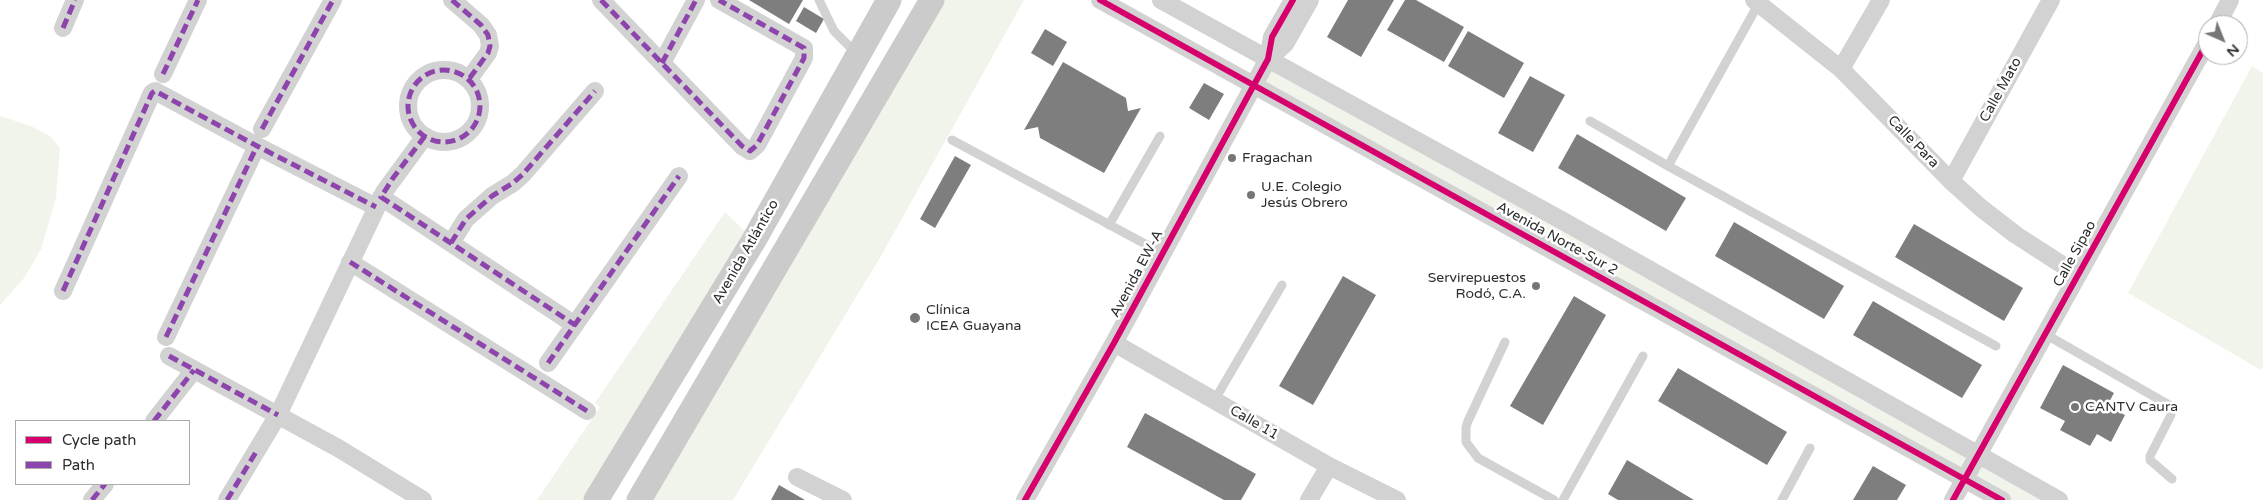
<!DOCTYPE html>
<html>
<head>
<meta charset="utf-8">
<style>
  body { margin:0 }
  #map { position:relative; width:2263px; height:500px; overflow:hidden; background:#fff; font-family:"Varela Round",sans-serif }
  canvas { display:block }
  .legend { position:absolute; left:15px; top:420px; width:175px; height:65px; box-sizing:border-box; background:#fff; border:1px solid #ababab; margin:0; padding:6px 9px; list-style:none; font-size:15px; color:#2d2d2d }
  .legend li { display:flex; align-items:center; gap:10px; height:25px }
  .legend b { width:25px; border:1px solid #ababab }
  .north { position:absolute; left:2198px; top:15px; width:50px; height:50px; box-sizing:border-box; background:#fff; border:1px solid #ababab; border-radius:50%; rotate:136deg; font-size:14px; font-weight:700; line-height:20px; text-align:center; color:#2d2d2d }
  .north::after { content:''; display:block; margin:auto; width:18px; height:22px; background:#767676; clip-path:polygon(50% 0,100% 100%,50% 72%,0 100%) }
</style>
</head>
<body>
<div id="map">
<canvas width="2263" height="500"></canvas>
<ul class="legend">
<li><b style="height:6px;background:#d6006c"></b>Cycle path</li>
<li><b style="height:6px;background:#8e44ad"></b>Path</li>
</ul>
<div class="north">N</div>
</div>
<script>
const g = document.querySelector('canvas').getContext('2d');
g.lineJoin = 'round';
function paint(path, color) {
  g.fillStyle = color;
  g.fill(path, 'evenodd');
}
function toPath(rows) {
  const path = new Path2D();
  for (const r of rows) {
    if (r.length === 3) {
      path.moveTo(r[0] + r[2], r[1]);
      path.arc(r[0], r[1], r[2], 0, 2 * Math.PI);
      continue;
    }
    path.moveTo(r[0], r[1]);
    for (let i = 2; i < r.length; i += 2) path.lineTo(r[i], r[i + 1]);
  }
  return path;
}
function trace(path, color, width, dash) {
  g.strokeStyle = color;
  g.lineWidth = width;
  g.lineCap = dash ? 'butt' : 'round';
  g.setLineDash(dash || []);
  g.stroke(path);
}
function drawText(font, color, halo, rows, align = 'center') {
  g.font = font + ' "Varela Round",sans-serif';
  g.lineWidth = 5;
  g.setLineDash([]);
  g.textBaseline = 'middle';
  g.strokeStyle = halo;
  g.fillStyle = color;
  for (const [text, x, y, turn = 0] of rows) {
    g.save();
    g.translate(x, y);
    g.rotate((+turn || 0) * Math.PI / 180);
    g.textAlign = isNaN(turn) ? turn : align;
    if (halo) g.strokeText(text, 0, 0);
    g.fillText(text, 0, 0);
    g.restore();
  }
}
const green = toPath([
  [932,0,1024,0,881,256,733,500,639,500],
  [1268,59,2059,500,2002,500,1253,86],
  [2252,66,2263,73,2263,367,2261,370,2128,293],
  [0,116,31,126,50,136,60,148,56,198,41,249,25,277,0,305],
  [725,212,754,240,596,500,537,500,600,407,595,403]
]);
const building = toPath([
  [749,0,803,0,789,24],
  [1348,0,1394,0,1361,57,1327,37],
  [1405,0,1416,0,1464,27,1444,62,1387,30],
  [804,7,824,19,816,33,796,21],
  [1045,29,1067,42,1053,66,1031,53],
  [1468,31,1524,63,1504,98,1448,66],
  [1063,62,1126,98,1128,111,1141,108,1104,173,1040,138,1038,127,1024,130],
  [1530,76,1565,95,1533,152,1498,133],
  [1204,83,1224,94,1209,120,1189,108],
  [1577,134,1686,198,1666,231,1558,168],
  [955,156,971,165,935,228,920,219],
  [1734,222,1844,286,1824,319,1715,256],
  [1914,224,2023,288,2004,321,1895,257],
  [1343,276,1376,295,1313,405,1279,386],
  [1574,296,1606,315,1543,425,1510,406],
  [1873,301,1982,365,1962,398,1853,335],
  [2063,365,2114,393,2107,406,2125,415,2111,442,2097,434,2090,446,2060,430,2065,421,2040,408],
  [1678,368,1787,432,1767,465,1658,401],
  [1145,413,1256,474,1241,500,1224,500,1127,447],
  [1627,460,1694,500,1618,500,1608,494],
  [1873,466,1906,485,1897,500,1853,500],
  [779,485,805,500,771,500]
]);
const service = toPath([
  [819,0,834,31,857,54],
  [1590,121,1668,166,1996,346],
  [952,140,1162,253],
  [1668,166,1759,3],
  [1109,225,1160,136],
  [2045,334,2169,405,2171,415,2150,456,2150,460,2172,479],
  [1505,342,1468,421,1466,427,1466,442,1478,458,1554,500],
  [1214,401,1282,285],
  [1563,500,1643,356],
  [1782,500,1810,448]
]);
const minor = toPath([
  [452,0,481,25,488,35,490,46,488,53,469,79],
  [601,0,742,146,750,151,757,145,804,58,804,48,719,0],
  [1100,0,2002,500],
  [1161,0,1563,221,2059,500],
  [1754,0,1841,69,1951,181,1981,208,2016,235,2078,275],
  [2217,25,2230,0],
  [63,28,75,0],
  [1268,59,1285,44,1310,0],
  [662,63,696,0],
  [1841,69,1881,0],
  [444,106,36],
  [163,74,198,0],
  [262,129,333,0],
  [1951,181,2051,0],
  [381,197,575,325],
  [451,243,466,219,492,196,513,183,523,174,595,91],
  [350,262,587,411],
  [63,291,152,93,155,91,257,146,376,207],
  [166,337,257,146],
  [1114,343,1329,466,1397,500],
  [169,356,338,448,423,500],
  [548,363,679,176],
  [154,421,194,370],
  [797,477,843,500],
  [92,500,105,484],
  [227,500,278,415,384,192,425,136],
  [1025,500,1114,343,1268,59,1272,37,1293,0],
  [1309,500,1329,466],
  [1953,500,2208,41]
]);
const secondary = toPath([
  [596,500,754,240,889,0],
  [639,500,932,0]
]);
const quiet = toPath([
  [452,0,481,25,488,35,490,46,488,53,469,79],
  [601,0,742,146,750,151,757,145,804,58,804,48,719,0],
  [63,28,75,0],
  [662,63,696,0],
  [444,106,36],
  [163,74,198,0],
  [262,129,333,0],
  [425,136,393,178,381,197,575,325],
  [451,243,466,219,492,196,513,183,523,174,595,91],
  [350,262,587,411],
  [63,291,152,93,155,91,257,146,376,207],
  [166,337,257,146],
  [169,356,278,415],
  [548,363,679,176],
  [154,421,194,370],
  [92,500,105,484],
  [227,500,256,452]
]);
const cycleway = toPath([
  [1100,0,2002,500],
  [1025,500,1114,343,1268,59,1272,37,1293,0],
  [1953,500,2208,41]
]);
const markers = [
  [1232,158,5,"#767676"],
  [1251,195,5,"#767676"],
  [1536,286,5,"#767676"],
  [915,318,6,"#767676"],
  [2075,407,5,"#767676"]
];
const streetNames = [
  ["Calle Mato",2001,90,-61],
  ["Calle Para",1913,142,46],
  ["Avenida Norte-Sur 2",1557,239,29],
  ["Avenida Atlántico",746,252,-60],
  ["Calle Sipao",2075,254,-61],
  ["Avenida EW-A",1137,274,-62],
  ["Calle 11",1254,423,30]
];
const poiNames = [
  ["Fragachan",1242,158],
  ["U.E. Colegio",1261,187],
  ["Jesús Obrero",1261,203],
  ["Servirepuestos",1526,278,"right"],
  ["Rodó, C.A.",1526,294,"right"],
  ["Clínica",926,310],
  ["ICEA Guayana",926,326],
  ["CANTV Caura",2085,407]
];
paint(green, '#f1f4eb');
paint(building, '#7e7e7e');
trace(service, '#d2d2d2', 9);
trace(minor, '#d2d2d2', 18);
trace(secondary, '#cbcbcb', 25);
trace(quiet, '#8e44ad', 5, [10, 5]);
trace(cycleway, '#d6006c', 6);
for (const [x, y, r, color] of markers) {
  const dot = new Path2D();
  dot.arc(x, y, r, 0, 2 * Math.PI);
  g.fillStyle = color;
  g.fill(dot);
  trace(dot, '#fff', 2);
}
drawText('14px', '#2d2d2d', '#fff', streetNames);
drawText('14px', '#2d2d2d', '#fff', poiNames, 'left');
</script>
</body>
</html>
